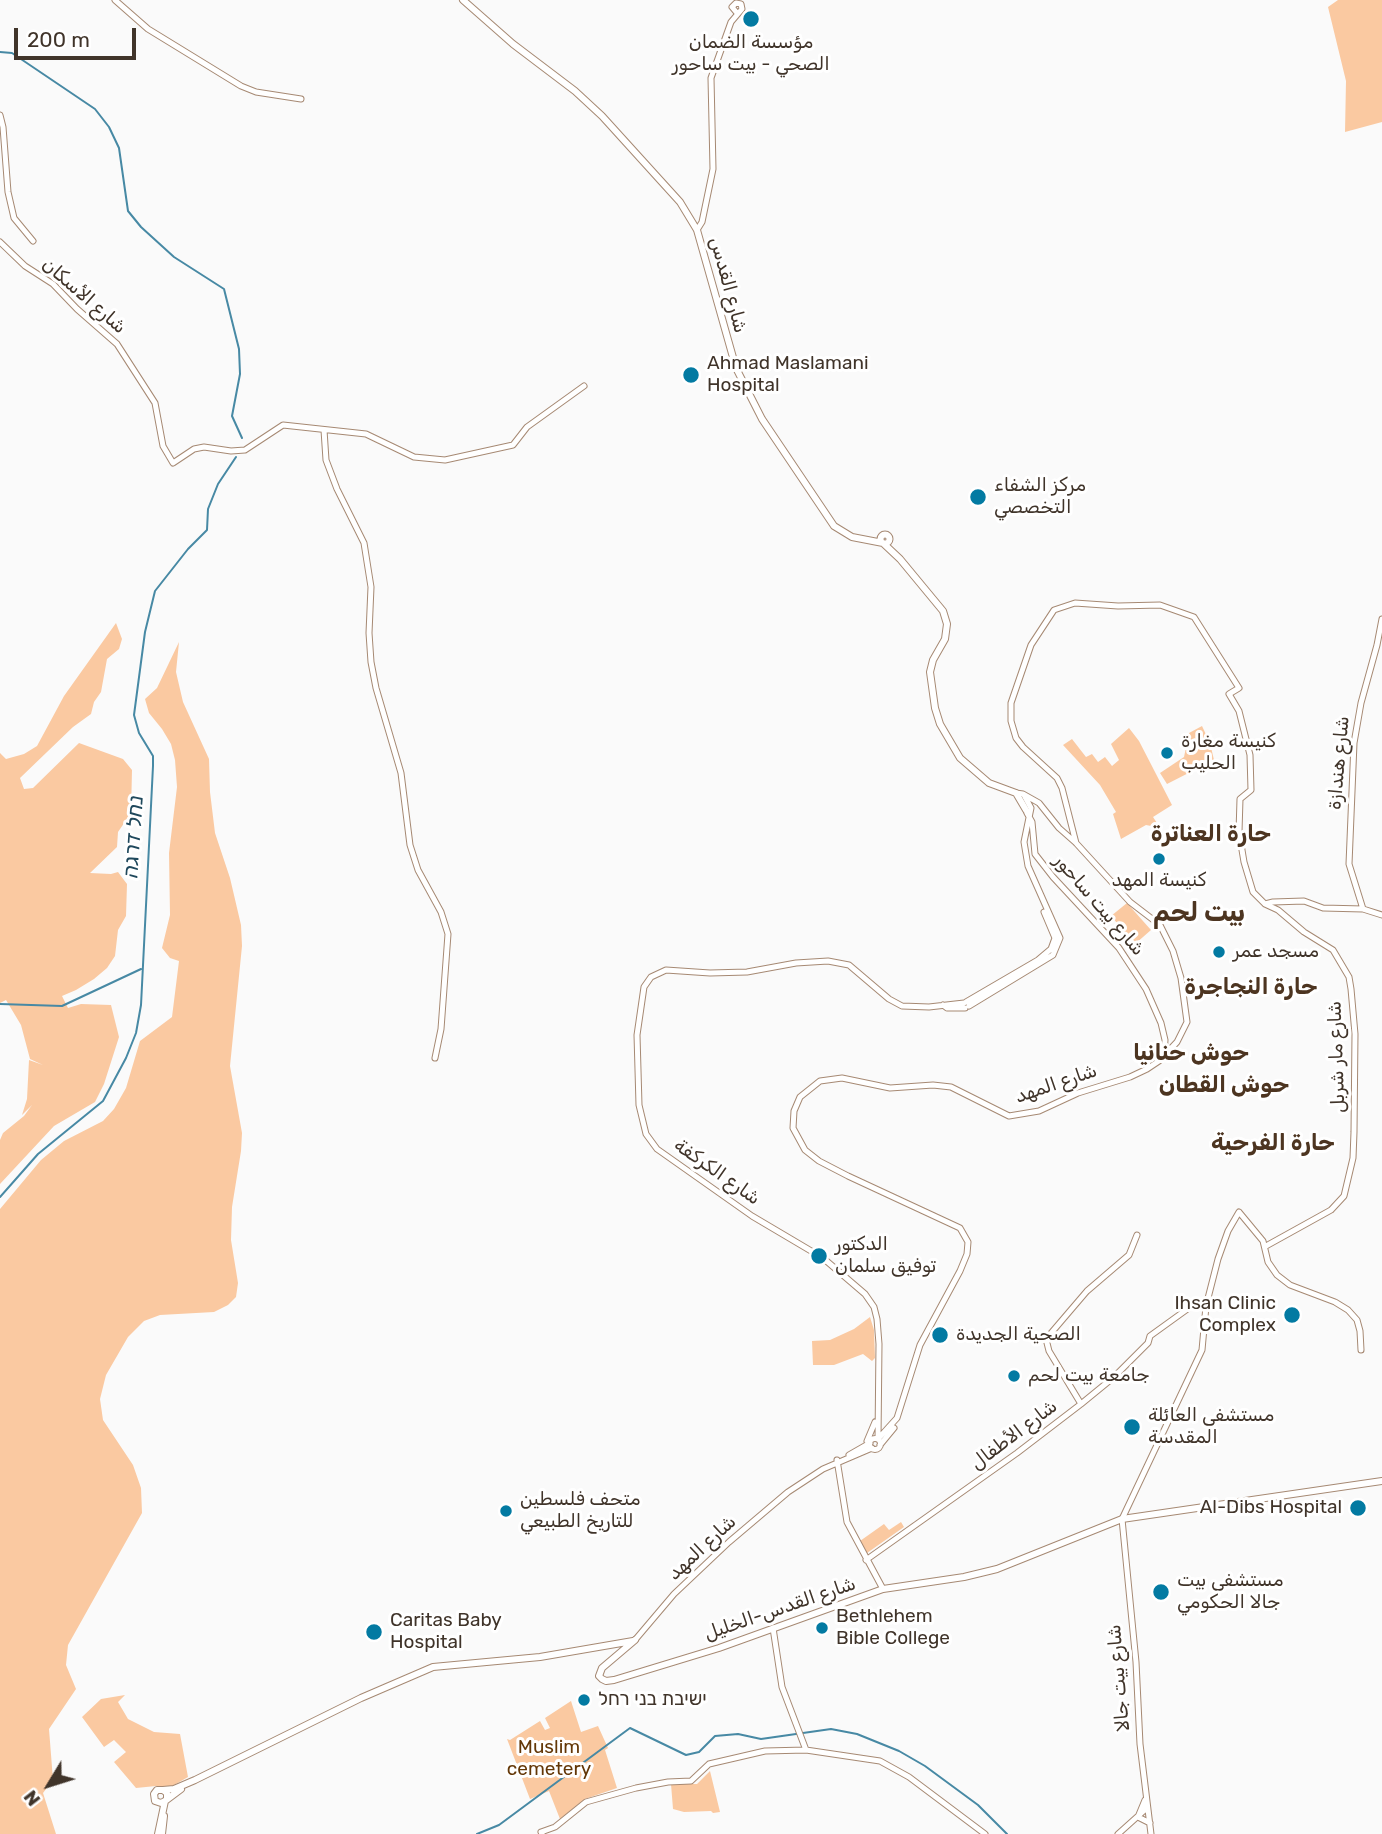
<!DOCTYPE html>
<html>
<head>
<meta charset="utf-8">
<style>
  body { margin:0 }
  #map { position:relative; width:1382px; height:1834px; overflow:hidden; background:#fafafa; font-family:Rubik,sans-serif }
  canvas { display:block }
  .north { position:absolute; left:14px; top:1750px; width:70px; height:70px; -webkit-text-stroke:5px #fff; paint-order:stroke; rotate:232deg; font-size:19px; font-weight:700; line-height:28px; text-align:center; color:#40342a }
  .north::after { content:''; display:block; margin:auto; width:24px; height:32px; background:#40342a; clip-path:polygon(50% 0,100% 100%,50% 72%,0 100%) }
  .scale { position:absolute; left:14px; top:28px; width:122px; height:32px; box-sizing:border-box; border:4px solid #40342a; border-top:0; padding-left:9px; font-size:21px; line-height:24px; white-space:nowrap; color:#40342a; -webkit-text-stroke:5px #fff; paint-order:stroke }
</style>
</head>
<body>
<div id="map">
<canvas width="1382" height="1834"></canvas>
<div class="north">N</div>
<div class="scale">200 m</div>
</div>
<script>
const g = document.querySelector('canvas').getContext('2d');
g.lineJoin = 'round';
function paint(path, color) {
  g.fillStyle = color;
  g.fill(path, 'evenodd');
}
function toPath(rows) {
  const path = new Path2D();
  for (const r of rows) {
    if (r.length === 3) {
      path.moveTo(r[0] + r[2], r[1]);
      path.arc(r[0], r[1], r[2], 0, 2 * Math.PI);
      continue;
    }
    path.moveTo(r[0], r[1]);
    for (let i = 2; i < r.length; i += 2) path.lineTo(r[i], r[i + 1]);
  }
  return path;
}
function trace(path, color, width, dash) {
  g.strokeStyle = color;
  g.lineWidth = width;
  g.lineCap = dash ? 'butt' : 'round';
  g.setLineDash(dash || []);
  g.stroke(path);
}
function drawText(font, color, halo, rows, align = 'center') {
  g.font = font + ' Rubik,Vazirmatn,Heebo,sans-serif';
  g.lineWidth = 6;
  g.setLineDash([]);
  g.textBaseline = 'middle';
  g.strokeStyle = halo;
  g.fillStyle = color;
  for (const [text, x, y, turn = 0] of rows) {
    g.save();
    g.translate(x, y);
    g.rotate((+turn || 0) * Math.PI / 180);
    g.textAlign = isNaN(turn) ? turn : align;
    if (halo) g.strokeText(text, 0, 0);
    g.fillText(text, 0, 0);
    g.restore();
  }
}
const green = toPath([
  [1338,0,1382,0,1382,122,1345,132,1346,81,1328,7],
  [116,623,122,639,119,649,107,659,101,692,94,702,91,714,73,727,20,778,24,789,33,788,79,743,123,759,132,770,131,813,118,832,117,847,90,873,111,874,118,872,127,884,126,916,118,930,115,956,107,968,94,979,76,990,62,996,68,1008,81,1004,111,1005,119,1037,104,1084,95,1102,54,1126,0,1184,0,1140,3,1133,24,1116,32,1105,22,1115,27,1099,29,1060,43,1065,30,1059,21,1025,6,1000,0,1003,0,753,6,759,24,754,37,746,64,696],
  [179,642,176,672,183,702,209,759,210,792,215,833,230,878,241,925,242,946,230,1066,242,1133,241,1151,232,1207,231,1240,238,1283,236,1297,228,1305,214,1312,160,1315,144,1321,128,1337,106,1375,100,1399,103,1420,133,1465,141,1488,142,1513,68,1645,66,1665,76,1689,49,1729,53,1780,43,1793,56,1834,0,1834,0,1209,41,1160,64,1141,103,1121,114,1109,126,1088,140,1041,172,1017,179,961,170,958,162,948,170,915,169,853,177,787,175,760,171,744,162,729,149,713,145,699,157,688],
  [1202,726,1210,743,1214,760,1167,784,1160,773,1184,757,1189,733],
  [1129,728,1139,741,1172,805,1153,817,1157,823,1151,826,1146,825,1121,839,1113,814,1116,812,1100,785,1063,745,1072,739,1086,757,1092,754,1098,762,1105,757,1112,766,1119,760,1111,744],
  [1127,903,1151,930,1135,944,1111,916],
  [870,1317,874,1330,875,1358,872,1361,863,1354,834,1365,813,1365,812,1341,830,1340,854,1329],
  [901,1522,904,1527,867,1553,860,1541,884,1524,889,1530],
  [125,1695,118,1702,128,1719,154,1732,180,1734,188,1777,169,1788,156,1786,136,1788,114,1762,126,1752,114,1740,104,1747,82,1717,101,1699],
  [571,1701,581,1732,598,1726,608,1748,605,1750,617,1788,585,1799,560,1819,549,1791,530,1799,507,1739,510,1740,540,1721,545,1730,550,1728,545,1718],
  [710,1771,720,1812,713,1813,711,1811,684,1812,673,1809,671,1784,697,1784]
]);
const stream = toPath([
  [0,52,12,53,95,109,109,127,119,148,128,211,141,227,174,257,224,289,239,349,240,374,232,416,242,438],
  [0,1004,62,1006,141,969],
  [0,1197,38,1154,103,1101,126,1058,136,1033,141,1005,153,766,153,756,139,733,134,715,145,632,155,591,188,549,207,530,208,509,218,484,236,457],
  [477,1834,499,1825,630,1728,686,1755,699,1752,715,1736,738,1734,761,1739,831,1729,857,1734,899,1751,925,1766,978,1805,1007,1834]
]);
const minor = toPath([
  [115,0,148,29,241,86,256,92,301,99],
  [0,115,3,127,8,192,14,218,33,241],
  [697,230,702,222,713,169,711,78,731,22,742,9,741,4,736,3,732,7,737,13],
  [0,242,25,266,53,284,77,309,117,344,155,403,163,446,173,463,194,449,204,447,231,451,245,450,283,425,366,434,414,457,445,460,513,445,527,427,584,386],
  [324,430,326,460,337,489,364,543,371,587,369,633,371,662,376,688,401,773,410,845,418,870,441,912,448,934,441,1029,435,1058],
  [1027,813,1032,822,1035,854,1053,877,1119,948,1146,989,1161,1023,1165,1040,1164,1055],
  [1076,843,1062,788,1057,778,1023,747,1016,738,1011,721,1011,703,1031,645,1054,610,1075,603,1118,606,1160,605,1194,617,1239,688,1229,694,1239,711,1250,755,1251,790,1240,799,1239,832,1244,862,1253,892,1265,904,1278,910,1304,932,1333,950,1349,977,1351,989,1355,1034,1354,1132,1353,1158,1344,1196,1331,1210,1266,1246],
  [1265,904,1273,902,1304,901,1323,908,1363,909,1382,915],
  [1363,909,1349,864,1354,743,1361,703,1377,645,1382,619],
  [966,1002,1038,960,1051,949,1055,938,1044,912],
  [943,1005,947,1008,965,1008],
  [969,1006,1053,955,1060,938,1028,866,1024,842,1031,808,1024,795],
  [1081,1404,1049,1351,1046,1339,1087,1291,1129,1255,1137,1235],
  [875,1444,5.5],
  [878,1439,897,1418,920,1345,960,1271,967,1254,968,1242,960,1228,848,1176,819,1161,805,1150,793,1128,794,1111,800,1097,820,1081,842,1078,890,1088,933,1085,951,1087,1009,1116,1039,1111,1078,1093,1130,1077,1147,1069,1159,1061,1177,1042,1187,1022,1181,978,1173,951,1160,925,1130,902,1076,843,1059,828,1039,803,1023,794,1016,793],
  [878,1439,879,1344,877,1319,874,1307,865,1294,823,1258,752,1216,657,1149,646,1134,639,1105,637,1035,644,987,651,977,666,970,710,973,747,972,796,963,828,961,849,965,889,999,902,1006,929,1007,964,1003],
  [867,1441,875,1422],
  [880,1445,894,1428],
  [849,1455,870,1443],
  [837,1460,847,1522,883,1589],
  [866,1560,1017,1453,1081,1404,1114,1377,1148,1343,1150,1336,1193,1305,1206,1306],
  [773,1628,782,1687,806,1750],
  [635,1640,674,1594,729,1542,788,1492,823,1469,872,1448],
  [1145,1800,1138,1817,1150,1823],
  [542,1834,541,1832,555,1827,586,1802,636,1788,668,1782,691,1781,709,1764,765,1751,806,1750,880,1761,909,1777,985,1834],
  [1118,1834,1147,1808],
  [1151,1834,1140,1744,1136,1662,1122,1519,1202,1350,1206,1306,1218,1259,1228,1231,1239,1212,1263,1241,1268,1262,1277,1275,1290,1285,1335,1302,1348,1310,1357,1320,1360,1331,1361,1350]
]);
const major = toPath([
  [463,0,513,44,575,91,602,116,680,202,697,230,736,368,762,419,834,526,852,537,883,543,900,559,943,611,947,624,945,639,933,660,930,672,935,708,940,724,960,758,989,783,1016,793,1026,810],
  [885,539,4.5],
  [635,1640,602,1668,599,1676,602,1679,606,1681,614,1680,719,1648,883,1589,964,1577,997,1569,1122,1519,1382,1481],
  [163,1790,174,1789,195,1780,361,1698,433,1667,540,1657,633,1641],
  [167,1799,167,1793,163,1790,157,1790,154,1794,155,1801,161,1803,165,1801,181,1789],
  [158,1834,165,1801],
  [162,1834,164,1816]
]);
const markers = [
  [751,19,9,"#037aa2"],
  [691,375,9,"#037aa2"],
  [978,497,9,"#037aa2"],
  [1167,753,7,"#037aa2"],
  [1159,859,7,"#037aa2"],
  [1219,952,7,"#037aa2"],
  [819,1256,9,"#037aa2"],
  [1292,1315,9,"#037aa2"],
  [940,1335,9,"#037aa2"],
  [1014,1376,7,"#037aa2"],
  [1132,1427,9,"#037aa2"],
  [1358,1508,9,"#037aa2"],
  [506,1511,7,"#037aa2"],
  [1161,1592,9,"#037aa2"],
  [822,1628,7,"#037aa2"],
  [374,1632,9,"#037aa2"],
  [584,1700,7,"#037aa2"]
];
const poiNames = [
  ["مؤسسة الضمان",751,43,"center"],
  ["الصحي - بيت ساحور",751,65,"center"],
  ["Ahmad Maslamani",707,364],
  ["Hospital",707,386],
  ["مركز الشفاء",994,486],
  ["التخصصي",994,508],
  ["كنيسة مغارة",1181,742],
  ["الحليب",1181,764],
  ["كنيسة المهد",1159,881,"center"],
  ["مسجد عمر",1233,952],
  ["الدكتور",835,1245],
  ["توفيق سلمان",835,1267],
  ["Ihsan Clinic",1276,1304,"right"],
  ["Complex",1276,1326,"right"],
  ["الصحية الجديدة",956,1335],
  ["جامعة بيت لحم",1028,1376],
  ["مستشفى العائلة",1148,1416],
  ["المقدسة",1148,1438],
  ["متحف فلسطين",520,1500],
  ["للتاريخ الطبيعي",520,1522],
  ["Al-Dibs Hospital",1342,1508,"right"],
  ["مستشفى بيت",1177,1581],
  ["جالا الحكومي",1177,1603],
  ["Bethlehem",836,1617],
  ["Bible College",836,1639],
  ["Caritas Baby",390,1621],
  ["Hospital",390,1643],
  ["ישיבת בני רחל",598,1700]
];
const streetNames = [
  ["شارع القدس",728,285,75],
  ["شارع الأسكان",84,296,41],
  ["شارع هندازة",1339,763,-85],
  ["شارع بيت ساحور",1099,905,49],
  ["شارع مار شربل",1337,1057,-92],
  ["شارع المهد",1056,1084,-19],
  ["شارع الكركفة",717,1172,35],
  ["شارع الأطفال",1014,1435,-37],
  ["شارع المهد",702,1548,-43],
  ["شارع القدس-الخليل",780,1609,-19],
  ["شارع بيت جالا",1119,1678,-95]
];
const parkNames = [
  ["Muslim",549,1748],
  ["cemetery",549,1770]
];
const waterNames = [
  ["נחל דרגה",134,837,-86]
];
const quarterNames = [
  ["حارة العناترة",1211,834],
  ["حارة النجاجرة",1251,987],
  ["حوش حنانيا",1191,1053],
  ["حوش القطان",1224,1085],
  ["حارة الفرحية",1273,1143]
];
const districtNames = [
  ["بيت لحم",1199,913]
];
paint(green, '#fac9a1');
trace(stream, '#4789a4', 2);
trace(minor, '#a68973', 7);
trace(major, '#a68973', 8);
trace(minor, '#fff', 5);
trace(major, '#fff', 6);
for (const [x, y, r, color] of markers) {
  const dot = new Path2D();
  dot.arc(x, y, r, 0, 2 * Math.PI);
  g.fillStyle = color;
  g.fill(dot);
  trace(dot, '#fff', 2.5);
}
drawText('19px', '#40342a', '#fff', poiNames, 'left');
drawText('19px', '#40342a', '#fff', streetNames);
drawText('19px', '#633707', '#fff', parkNames);
drawText('italic 21px', '#1f485c', '#fff', waterNames);
drawText('bold 23px', '#4d3521', '#fff', quarterNames);
drawText('bold 26px', '#4d3521', '#fff', districtNames);
</script>
</body>
</html>
